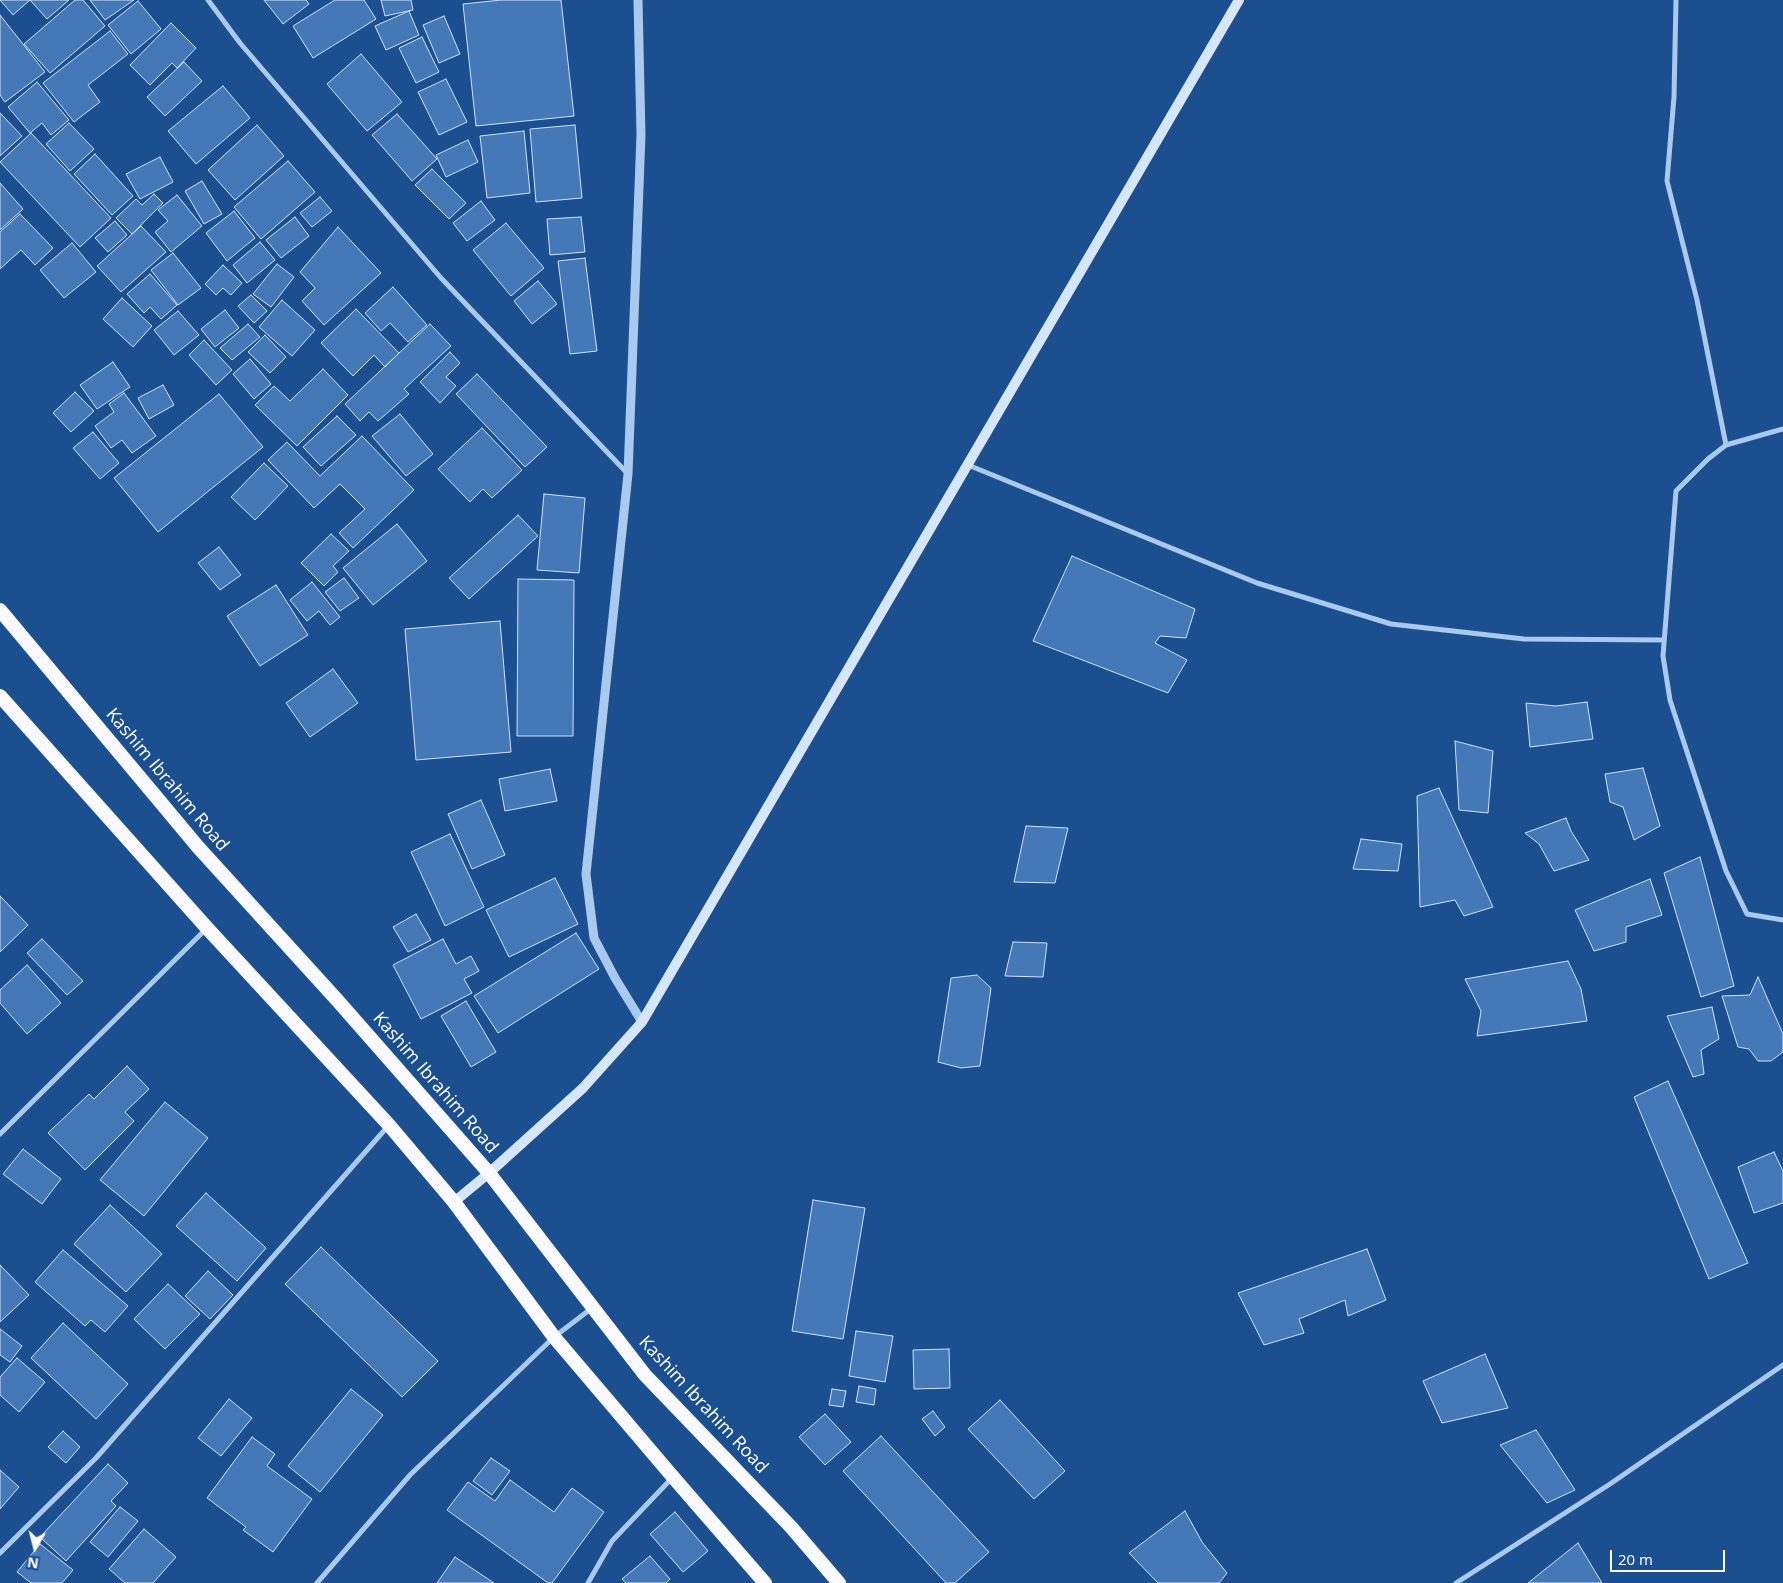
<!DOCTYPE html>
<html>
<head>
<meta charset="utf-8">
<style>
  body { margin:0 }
  #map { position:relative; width:1783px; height:1583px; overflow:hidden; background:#1b4f8f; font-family:"Open Sans",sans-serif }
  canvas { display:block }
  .north { position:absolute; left:10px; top:1523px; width:50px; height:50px; -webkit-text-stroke:4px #1b4f8f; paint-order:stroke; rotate:188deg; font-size:14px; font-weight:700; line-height:20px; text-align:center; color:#fff }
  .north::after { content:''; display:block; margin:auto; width:18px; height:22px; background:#fff; clip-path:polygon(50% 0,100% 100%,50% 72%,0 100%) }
  .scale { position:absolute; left:1610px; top:1550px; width:115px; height:22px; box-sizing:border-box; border:2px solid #fff; border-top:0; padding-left:6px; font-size:15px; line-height:18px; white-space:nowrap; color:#fff; -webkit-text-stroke:4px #1b4f8f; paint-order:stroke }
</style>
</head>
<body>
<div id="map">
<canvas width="1783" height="1583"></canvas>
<div class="north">N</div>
<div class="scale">20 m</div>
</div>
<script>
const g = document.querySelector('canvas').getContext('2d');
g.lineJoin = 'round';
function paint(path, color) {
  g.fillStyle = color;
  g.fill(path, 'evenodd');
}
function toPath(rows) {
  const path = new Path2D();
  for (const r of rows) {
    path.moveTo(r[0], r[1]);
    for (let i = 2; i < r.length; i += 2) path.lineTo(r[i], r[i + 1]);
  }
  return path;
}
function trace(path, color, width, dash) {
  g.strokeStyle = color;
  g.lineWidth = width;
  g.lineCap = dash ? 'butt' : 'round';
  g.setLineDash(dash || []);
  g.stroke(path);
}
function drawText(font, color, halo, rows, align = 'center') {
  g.font = font + ' "Open Sans",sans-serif';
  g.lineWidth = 4;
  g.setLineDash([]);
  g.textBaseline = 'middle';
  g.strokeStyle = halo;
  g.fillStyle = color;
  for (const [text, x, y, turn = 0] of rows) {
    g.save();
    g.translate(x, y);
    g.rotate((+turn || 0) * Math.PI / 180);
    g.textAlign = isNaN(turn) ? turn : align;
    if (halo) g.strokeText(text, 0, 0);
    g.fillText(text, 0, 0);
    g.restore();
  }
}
const building = toPath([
  [0,0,30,0,13,15,0,0],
  [30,0,69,0,47,19,30,0],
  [75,0,83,0,105,26,50,73,24,44,75,0],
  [90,0,134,0,105,20,90,0],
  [264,0,306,0,309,4,283,24,264,0],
  [335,0,364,0,376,19,313,58,293,26,335,0],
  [381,0,411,0,413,10,385,16,381,0],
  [501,0,561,0,574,116,476,126,463,4,501,0],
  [138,1,161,29,131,54,108,25,138,1],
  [409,11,419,35,386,50,375,26,409,11],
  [0,15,45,72,5,102,0,95,0,15],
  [444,16,460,54,439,63,423,25,444,16],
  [171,23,196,48,177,68,172,63,150,85,130,65,171,23],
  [110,31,128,54,88,85,100,102,74,122,43,83,110,31],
  [422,37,439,72,416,83,399,48,422,37],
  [361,54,402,102,367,131,327,84,361,54],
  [184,62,202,81,165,116,147,97,184,62],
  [446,79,467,122,439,135,418,92,446,79],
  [37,82,69,120,51,135,42,123,30,133,8,107,37,82],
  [223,86,250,118,196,164,168,131,223,86],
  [0,113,22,136,0,156,0,113],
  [397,114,437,159,412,181,372,135,397,114],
  [69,123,94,149,70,171,46,144,69,123],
  [257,125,284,156,235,200,208,170,257,125],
  [575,125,582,198,536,202,530,129,575,125],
  [524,131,530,193,487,198,480,136,524,131],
  [31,133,111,218,80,247,0,162,31,133],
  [468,140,478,162,446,177,436,155,468,140],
  [95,154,133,196,112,215,74,174,95,154],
  [160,157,173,182,140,199,126,174,160,157],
  [288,161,315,192,261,239,234,207,288,161],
  [432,169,466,203,449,219,415,185,432,169],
  [202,181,222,214,204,224,185,191,202,181],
  [0,183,23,209,0,230,0,183],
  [154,194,163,203,132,234,116,218,136,199,142,205,154,194],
  [177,195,202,226,171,252,155,232,168,221,158,210,177,195],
  [320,197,332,211,312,227,300,213,320,197],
  [481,201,495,220,467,241,453,223,481,201],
  [234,211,255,238,227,261,206,233,234,211],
  [20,214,53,248,35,265,21,250,0,269,0,232,20,214],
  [295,217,309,236,281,258,266,240,295,217],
  [581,217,585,252,550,255,547,219,581,217],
  [115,221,127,235,108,252,95,238,115,221],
  [506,223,544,268,511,296,473,250,506,223],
  [141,226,166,252,121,292,97,266,141,226],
  [338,227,381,273,324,325,302,301,315,288,300,272,338,227],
  [260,242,275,260,247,283,233,265,260,242],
  [72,243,96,272,64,298,40,270,72,243],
  [173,253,201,288,178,305,151,270,173,253],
  [585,258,597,351,570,354,558,261,585,258],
  [277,264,294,277,271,307,253,294,277,264],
  [223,265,242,283,231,295,223,288,216,295,205,284,223,265],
  [150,274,177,305,161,319,150,307,144,313,127,294,150,274],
  [538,281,557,304,532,324,514,301,538,281],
  [393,287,427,325,408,342,390,323,381,331,365,313,393,287],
  [251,295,267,311,254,323,238,306,251,295],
  [122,298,152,326,133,347,103,319,122,298],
  [282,300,315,330,292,356,259,327,282,300],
  [356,309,399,353,385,367,374,355,353,376,321,343,356,309],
  [225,310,239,328,215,347,201,329,225,310],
  [178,311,199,335,174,355,154,330,178,311],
  [248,324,260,337,232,360,220,348,248,324],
  [430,324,451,346,404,389,409,394,378,421,369,412,360,421,345,404,430,324],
  [265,335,286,357,270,373,248,352,265,335],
  [204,340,232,370,216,385,189,355,204,340],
  [450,352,460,363,446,377,456,386,440,403,420,382,450,352],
  [250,359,271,384,254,399,233,374,250,359],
  [113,362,130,387,97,409,80,385,113,362],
  [323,369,348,395,297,446,255,405,274,386,290,401,323,369],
  [477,374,547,447,525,467,456,394,477,374],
  [163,385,174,405,149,419,138,398,163,385],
  [75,392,94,411,71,432,53,413,75,392],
  [124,393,156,436,132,453,122,440,111,448,95,426,114,412,109,404,124,393],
  [219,394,263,447,158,532,114,478,219,394],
  [400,414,433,454,406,476,372,436,400,414],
  [337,416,356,435,321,466,303,447,337,416],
  [482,428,522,470,492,498,483,489,470,502,438,469,482,428],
  [93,432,119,463,100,479,73,448,93,432],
  [362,436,414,490,353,548,339,533,365,509,340,484,314,508,268,460,287,442,320,476,362,436],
  [264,463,288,486,255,520,231,497,264,463],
  [544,494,585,498,579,573,537,570,544,494],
  [518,515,538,536,469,599,449,578,518,515],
  [397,524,427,561,373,605,343,568,397,524],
  [331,534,349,551,333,566,338,572,324,586,301,563,331,534],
  [219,547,241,575,220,590,198,563,219,547],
  [1072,556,1195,609,1186,638,1160,636,1155,643,1187,660,1168,693,1033,641,1072,556],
  [344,578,359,598,340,611,325,592,344,578],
  [518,579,574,580,573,736,517,736,518,579],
  [312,582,340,617,330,625,319,611,307,621,290,600,312,582],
  [276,585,308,635,260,666,227,616,276,585],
  [500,621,511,752,416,760,405,629,500,621],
  [333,669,358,703,310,737,286,703,333,669],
  [1587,702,1593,739,1530,747,1526,703,1556,706,1587,702],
  [1455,741,1493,751,1488,813,1459,810,1455,741],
  [1643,768,1660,826,1634,840,1623,807,1610,802,1605,774,1643,768],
  [550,769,557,801,505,811,499,779,550,769],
  [1439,788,1493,907,1464,916,1455,900,1420,907,1417,796,1439,788],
  [481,800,505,855,472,869,448,814,481,800],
  [1566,818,1571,831,1589,860,1554,871,1539,844,1525,833,1566,818],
  [1026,826,1068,828,1055,883,1014,882,1026,826],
  [450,834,484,907,445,926,411,852,450,834],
  [1361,839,1402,844,1398,871,1353,869,1361,839],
  [1700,857,1734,986,1701,997,1664,873,1700,857],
  [555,878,578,924,509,957,486,910,555,878],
  [1650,879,1662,915,1626,927,1626,942,1594,951,1575,910,1650,879],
  [0,896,28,925,0,952,0,896],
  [416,914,431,940,408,952,393,927,416,914],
  [576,933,599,969,498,1033,474,996,576,933],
  [42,939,83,981,67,995,27,953,42,939],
  [443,939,456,964,471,956,479,971,464,979,472,993,421,1019,393,965,443,939],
  [1013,942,1047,943,1043,977,1005,976,1013,942],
  [1568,961,1581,989,1587,1021,1477,1036,1481,1011,1465,979,1568,961],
  [27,965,61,1003,27,1034,0,1003,0,990,27,965],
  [977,975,991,988,980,1066,961,1068,938,1062,951,978,977,975],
  [1758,977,1783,1034,1783,1052,1771,1061,1758,1061,1749,1049,1738,1047,1722,996,1750,995,1758,977],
  [466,1001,496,1052,471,1067,441,1016,466,1001],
  [1712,1007,1719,1039,1701,1050,1704,1074,1693,1077,1667,1016,1712,1007],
  [127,1066,149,1089,125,1112,134,1121,85,1170,48,1133,89,1094,94,1099,127,1066],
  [1668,1081,1748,1263,1709,1279,1634,1097,1668,1081],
  [165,1102,208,1138,144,1216,100,1180,165,1102],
  [23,1149,61,1179,42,1204,3,1174,23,1149],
  [1774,1152,1783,1171,1783,1203,1754,1213,1738,1167,1774,1152],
  [206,1193,266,1248,237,1281,176,1226,206,1193],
  [813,1200,865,1208,843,1339,792,1331,813,1200],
  [110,1205,162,1254,126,1292,74,1244,110,1205],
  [321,1247,438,1361,402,1397,285,1284,321,1247],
  [1367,1249,1386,1300,1348,1316,1345,1300,1299,1319,1304,1333,1264,1345,1238,1293,1367,1249],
  [63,1250,128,1306,105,1332,91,1320,85,1326,35,1282,63,1250],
  [0,1265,29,1295,0,1322,0,1265],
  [208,1271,233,1295,210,1319,185,1296,208,1271],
  [168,1284,200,1314,165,1349,134,1319,168,1284],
  [63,1323,128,1384,96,1419,31,1358,63,1323],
  [0,1329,22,1346,10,1362,0,1355,0,1329],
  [856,1331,893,1336,885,1382,849,1376,856,1331],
  [949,1349,950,1388,914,1389,913,1350,949,1349],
  [1485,1354,1508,1408,1442,1423,1423,1381,1485,1354],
  [17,1358,45,1382,19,1412,0,1395,0,1377,17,1358],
  [859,1386,876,1389,874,1405,856,1402,859,1386],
  [351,1389,383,1415,320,1492,288,1466,351,1389],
  [832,1389,846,1391,843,1407,829,1405,832,1389],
  [229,1399,252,1418,221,1456,198,1438,229,1399],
  [1000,1400,1065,1471,1034,1499,968,1429,1000,1400],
  [933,1411,945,1427,935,1436,922,1419,933,1411],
  [825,1414,851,1442,825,1465,799,1437,825,1414],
  [1536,1430,1575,1490,1547,1503,1500,1445,1536,1430],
  [63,1431,80,1447,66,1463,48,1447,63,1431],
  [881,1436,989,1552,955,1583,946,1583,843,1471,881,1436],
  [252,1437,275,1454,267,1466,312,1499,273,1552,243,1530,246,1527,207,1498,252,1437],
  [491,1458,510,1471,492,1495,473,1481,491,1458],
  [108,1464,128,1483,111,1501,116,1506,66,1561,40,1537,108,1464],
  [0,1470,19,1487,0,1509,0,1470],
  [510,1480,554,1512,572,1488,604,1512,552,1583,548,1583,447,1510,468,1482,495,1501,510,1480],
  [120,1507,138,1521,108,1557,90,1542,120,1507],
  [1185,1511,1202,1542,1227,1573,1219,1583,1158,1583,1129,1553,1185,1511],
  [675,1512,708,1551,683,1572,650,1534,675,1512],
  [144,1529,176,1557,153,1583,125,1583,109,1569,144,1529],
  [1578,1543,1602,1583,1528,1583,1578,1543],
  [40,1544,73,1570,62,1583,31,1583,17,1572,40,1544],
  [650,1556,670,1579,666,1583,626,1583,622,1579,650,1556],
  [455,1557,494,1583,437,1583,455,1557]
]);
const minor = toPath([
  [208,0,240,43,441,278,628,474],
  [1676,0,1674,97,1667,181,1697,300,1726,445],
  [1783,429,1726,445,1708,459,1676,491,1663,656,1670,700,1726,871,1747,914,1783,920],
  [968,465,1257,583,1391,624,1524,639,1664,640],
  [0,1134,207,928],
  [0,1553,96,1458,389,1125],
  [317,1583,410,1475,554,1337,592,1308],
  [588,1583,612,1541,672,1478],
  [1456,1583,1610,1484,1783,1365]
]);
const tertiary = toPath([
  [638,0,641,135,628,474,586,874,594,938,615,978,642,1022]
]);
const secondary = toPath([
  [454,1202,489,1173,583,1088,642,1022,1239,0]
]);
const trunk = toPath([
  [0,610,198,847,338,1001,489,1173,645,1375,791,1527,839,1583],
  [0,696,207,928,389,1125,454,1202,554,1337,673,1477,765,1583]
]);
const streetNames = [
  ["Kashim Ibrahim Road",167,780,50],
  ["Kashim Ibrahim Road",435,1083,49],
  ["Kashim Ibrahim Road",703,1405,47]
];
paint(building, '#4478b7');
trace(building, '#cfe3fa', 1);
trace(minor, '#a9c9ee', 5);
trace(tertiary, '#a9c9ee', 9);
trace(secondary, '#d6e6fa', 10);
trace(trunk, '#f8faff', 14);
drawText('18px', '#fff', '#1b4f8f', streetNames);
</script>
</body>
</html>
